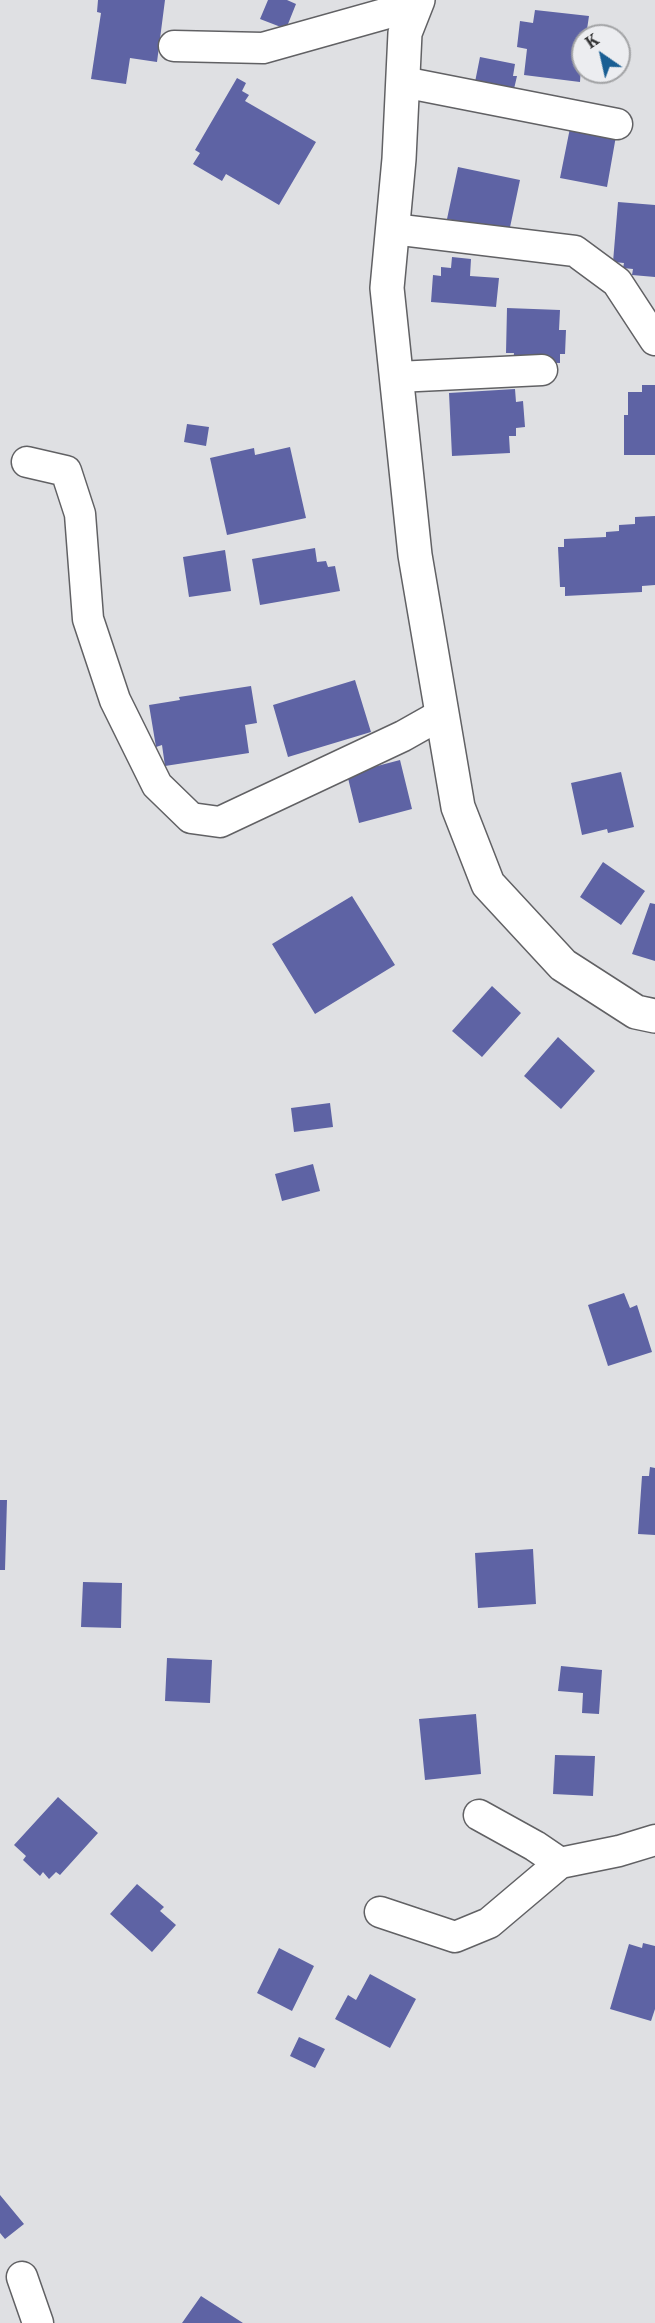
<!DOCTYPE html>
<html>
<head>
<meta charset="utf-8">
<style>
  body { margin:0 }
  #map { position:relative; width:655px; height:2323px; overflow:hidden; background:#dfe0e3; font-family:"IBM Plex Serif",serif }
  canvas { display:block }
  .north { position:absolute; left:571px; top:24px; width:60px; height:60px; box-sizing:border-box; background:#ecedf0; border:2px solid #a2a3a5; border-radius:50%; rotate:326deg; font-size:16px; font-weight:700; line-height:24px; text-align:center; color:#343435 }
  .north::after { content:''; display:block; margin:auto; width:21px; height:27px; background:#195e93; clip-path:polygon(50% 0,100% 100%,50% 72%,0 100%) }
</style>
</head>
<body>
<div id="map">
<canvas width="655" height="2323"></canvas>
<div class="north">K</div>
</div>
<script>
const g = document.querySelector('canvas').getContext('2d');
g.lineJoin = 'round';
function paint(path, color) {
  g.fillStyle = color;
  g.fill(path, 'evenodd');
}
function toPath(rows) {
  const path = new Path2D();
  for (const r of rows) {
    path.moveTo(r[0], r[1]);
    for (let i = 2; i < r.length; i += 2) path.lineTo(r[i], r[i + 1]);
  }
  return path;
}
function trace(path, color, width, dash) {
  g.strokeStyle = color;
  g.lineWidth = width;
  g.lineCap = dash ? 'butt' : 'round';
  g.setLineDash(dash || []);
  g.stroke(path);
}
const building = toPath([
  [98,0,165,0,157,62,130,58,126,84,91,79,101,13,97,12],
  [268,0,287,0,296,4,286,29,260,19],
  [535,10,589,16,586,36,583,36,580,82,524,75,527,49,517,47,520,21,533,23],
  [480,57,515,64,513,76,517,76,514,89,475,82],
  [237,78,246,83,242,91,249,95,245,101,316,142,279,205,226,174,222,181,193,164,200,153,195,150],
  [570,128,616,136,607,187,560,178],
  [458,167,520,180,509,232,447,219],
  [618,202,655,205,655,277,632,275,633,269,623,268,624,263,613,262],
  [452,257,471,259,470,276,499,278,496,307,431,302,433,275,441,276,441,267,451,268],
  [507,308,560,310,559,330,566,330,565,354,560,354,560,363,513,362,514,353,506,353],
  [642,385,655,385,655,455,624,455,624,415,628,415,628,392,642,392],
  [515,389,516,402,523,401,525,427,516,428,516,436,509,436,510,453,452,456,449,393],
  [187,424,209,427,206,446,184,442],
  [290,447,306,518,227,535,210,458,254,448,255,455],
  [655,516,655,585,642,586,642,592,565,596,565,587,560,587,558,547,564,547,564,539,606,537,606,532,619,531,619,525,635,524,635,517],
  [315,548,317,562,326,561,328,567,335,566,340,591,260,605,252,559],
  [225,550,231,591,189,597,183,557],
  [355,680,371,732,288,757,273,705],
  [251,686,257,723,245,725,249,753,165,766,162,745,156,747,149,705,180,700,179,697],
  [400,760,412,809,359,823,347,774],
  [621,772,634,827,608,833,607,829,582,835,571,783],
  [603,862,645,891,621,925,580,897],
  [352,896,395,965,315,1014,272,944],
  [650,903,655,904,655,961,632,954],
  [492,986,521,1013,482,1057,452,1031],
  [558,1037,595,1071,561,1109,524,1076],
  [330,1103,333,1127,294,1132,291,1108],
  [313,1164,320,1191,282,1201,275,1174],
  [624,1293,630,1308,637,1305,652,1352,608,1366,588,1305],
  [650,1467,655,1468,655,1535,638,1534,642,1476,649,1476],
  [0,1500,7,1500,5,1570,0,1570],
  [533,1549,536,1604,478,1608,475,1553],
  [83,1582,122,1583,121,1628,81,1627],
  [167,1658,212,1660,210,1703,165,1701],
  [561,1666,602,1670,599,1714,582,1713,583,1693,558,1691],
  [476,1714,481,1774,425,1780,419,1719],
  [555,1755,595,1756,593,1796,553,1794],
  [58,1797,98,1833,60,1875,56,1872,49,1879,43,1872,40,1876,23,1860,26,1856,14,1845],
  [137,1884,164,1907,160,1911,176,1925,152,1952,110,1914],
  [643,1943,655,1946,655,2009,651,2021,610,2009,629,1944,642,1948],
  [279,1948,314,1966,292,2011,257,1993],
  [370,1974,416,1999,390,2048,335,2019,348,1995,356,2000],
  [299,2037,325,2049,315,2068,290,2056],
  [0,2195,24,2224,5,2239,0,2233],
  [201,2296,243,2323,182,2323]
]);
const street = toPath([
  [174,46,263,48,416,5],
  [403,82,617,124],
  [393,229,575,251,617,282,655,340],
  [397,377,542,370],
  [27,462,66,471,80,514,88,619,115,700,157,785,191,818,220,822,403,736,442,714],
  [479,1815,535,1846,560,1863],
  [380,1912,455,1937,489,1923,560,1863,619,1851,655,1840],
  [22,2277,38,2323]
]);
const secondary = toPath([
  [418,0,405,33,399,159,387,288,415,555,458,807,488,884,563,965,636,1012,655,1016]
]);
paint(building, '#5e63a4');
trace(street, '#616164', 33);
trace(secondary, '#616164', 36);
trace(street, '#fff', 30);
trace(secondary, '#fff', 33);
</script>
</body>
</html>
